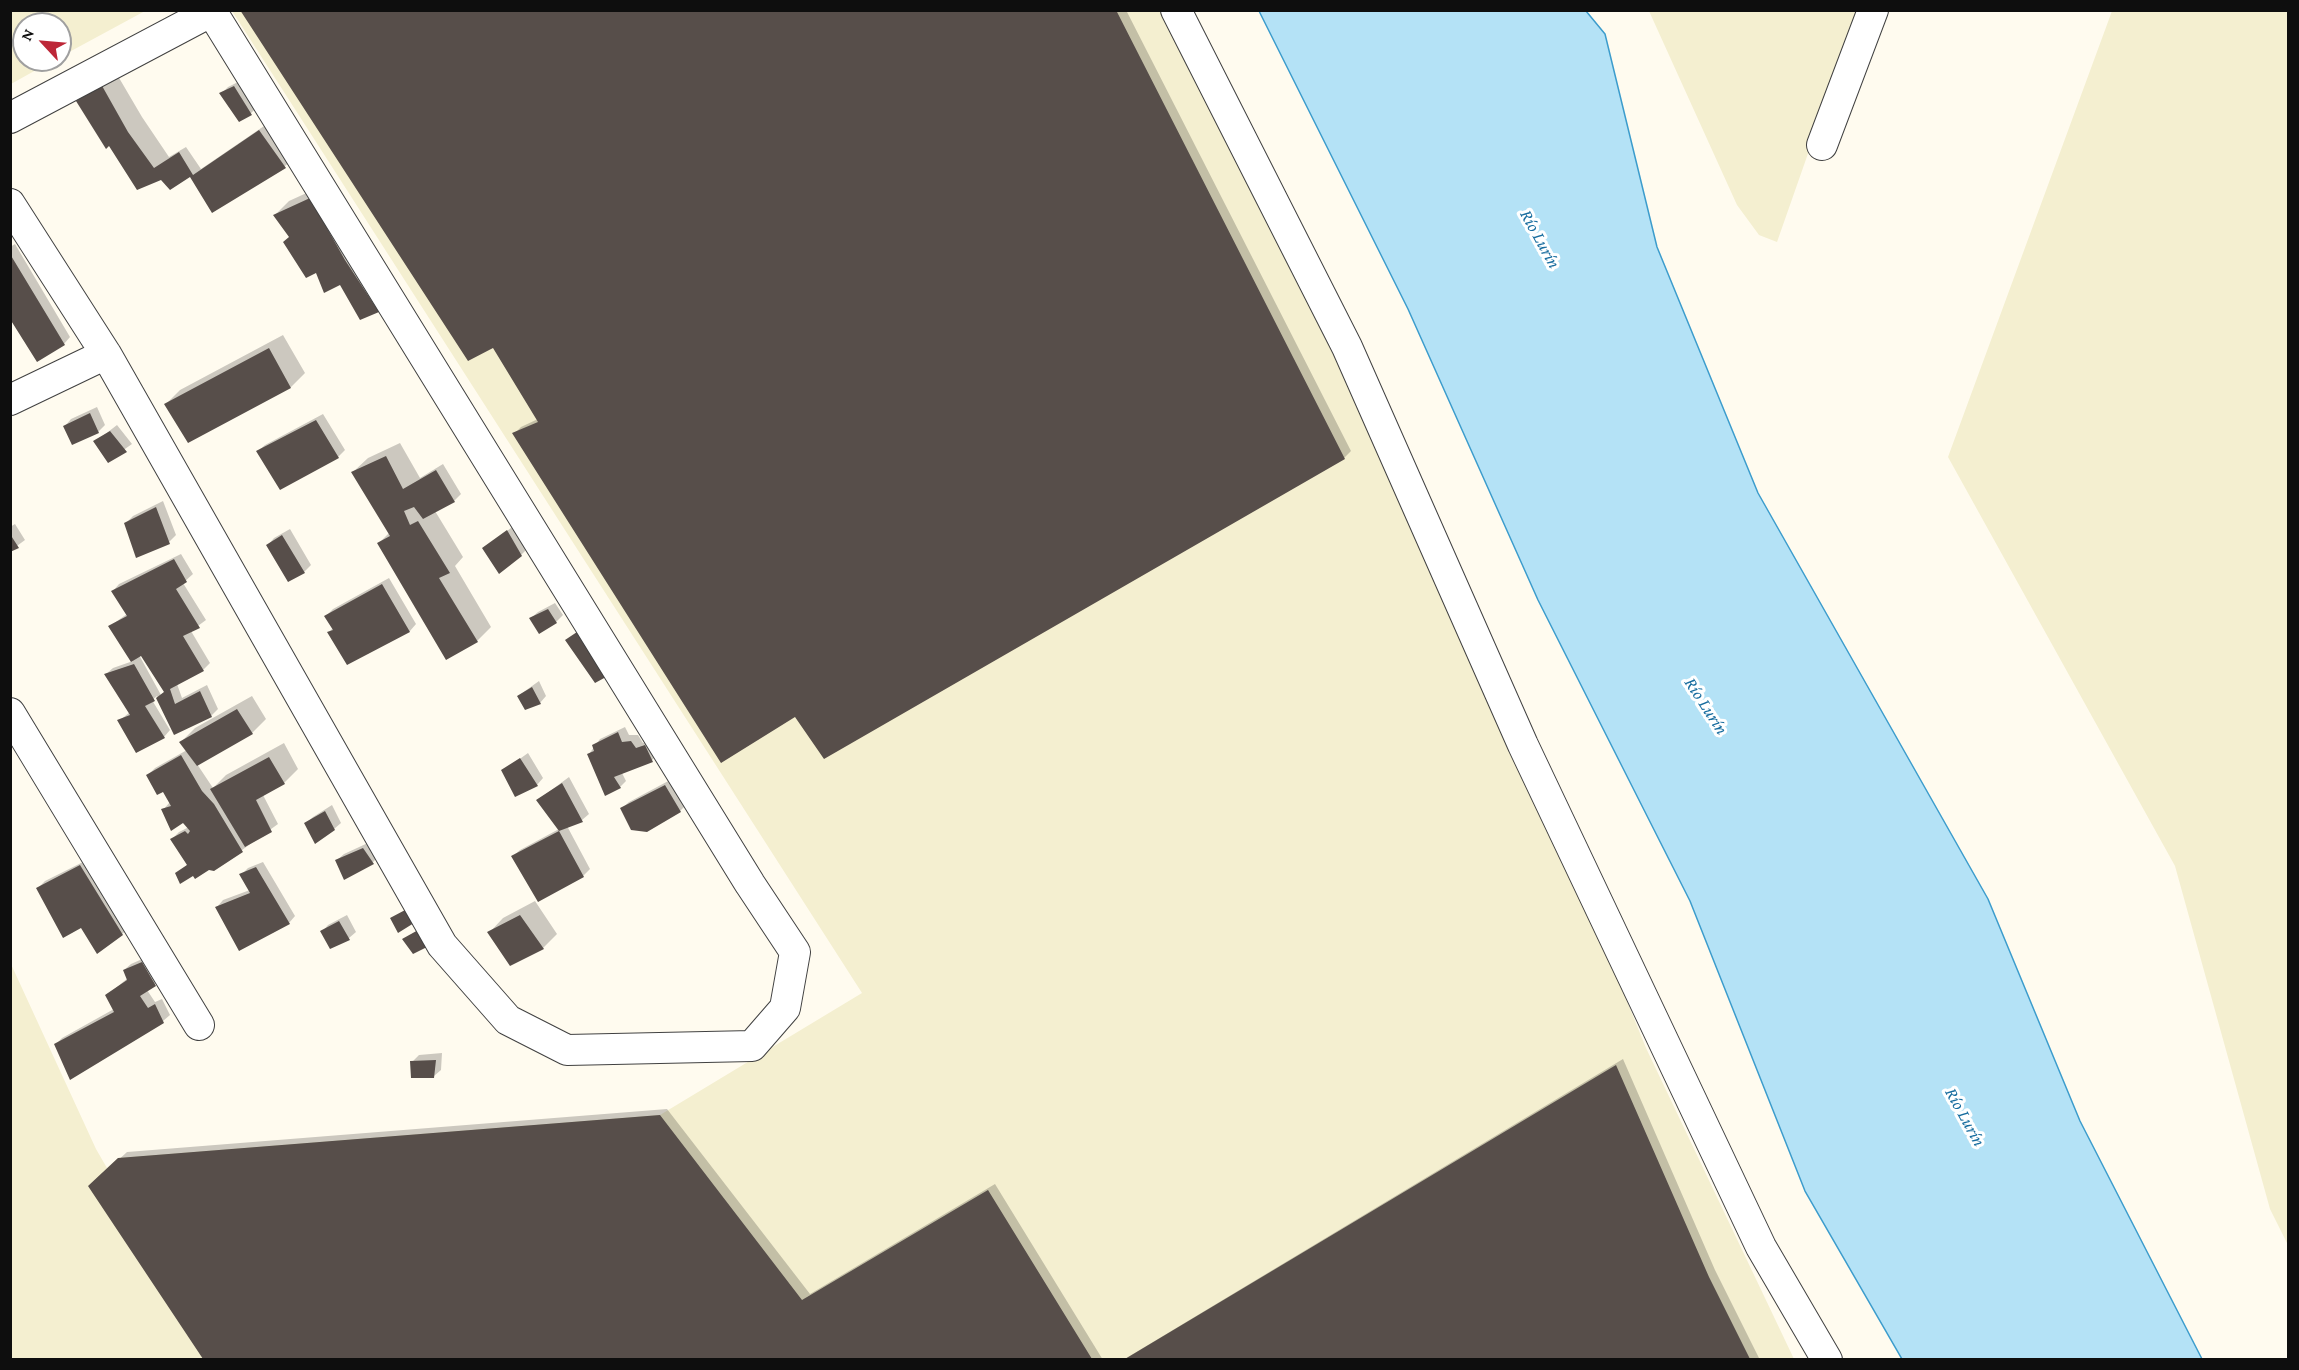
<!DOCTYPE html>
<html>
<head>
<meta charset="utf-8">
<style>
  body { margin:0 }
  #map { position:relative; width:2299px; height:1370px; overflow:hidden; background:#fffbef; font-family:"Crimson Pro",serif }
  canvas { display:block }
  .frame { position:absolute; inset:0; border:12px solid #0e0e0e; pointer-events:none }
  .north { position:absolute; left:12px; top:12px; width:60px; height:60px; box-sizing:border-box; background:#fff; border:2px solid #9f9f9f; border-radius:50%; rotate:296deg; font-size:16px; font-weight:700; line-height:24px; text-align:center; color:#0e0e0e }
  .north::after { content:''; display:block; margin:auto; width:21px; height:27px; background:#bd2738; clip-path:polygon(50% 0,100% 100%,50% 72%,0 100%) }
</style>
</head>
<body>
<div id="map">
<canvas width="2299" height="1370"></canvas>
<div class="frame"></div>
<div class="north">N</div>
</div>
<script>
const g = document.querySelector('canvas').getContext('2d');
g.lineJoin = 'round';
function paint(path, color) {
  g.fillStyle = color;
  g.fill(path, 'evenodd');
}
function toPath(rows) {
  const path = new Path2D();
  for (const r of rows) {
    path.moveTo(r[0], r[1]);
    for (let i = 2; i < r.length; i += 2) path.lineTo(r[i], r[i + 1]);
  }
  return path;
}
function trace(path, color, width, dash) {
  g.strokeStyle = color;
  g.lineWidth = width;
  g.lineCap = dash ? 'butt' : 'round';
  g.setLineDash(dash || []);
  g.stroke(path);
}
function drawText(font, color, halo, rows, align = 'center') {
  g.font = font + ' "Crimson Pro",serif';
  g.lineWidth = 6;
  g.setLineDash([]);
  g.textBaseline = 'middle';
  g.strokeStyle = halo;
  g.fillStyle = color;
  for (const [text, x, y, turn = 0] of rows) {
    g.save();
    g.translate(x, y);
    g.rotate((+turn || 0) * Math.PI / 180);
    g.textAlign = isNaN(turn) ? turn : align;
    if (halo) g.strokeText(text, 0, 0);
    g.fillText(text, 0, 0);
    g.restore();
  }
}
const farmland = toPath([
  [11,10,145,10,145,11,60,57,60,24,24,24,24,60,54,60,11,84],
  [232,11,1176,11,1523,745,1646,1048,1794,1359,11,1359,10,962,96,1149,107,1168,118,1158,660,1115,862,993],
  [1649,11,1858,11,1777,242,1759,235,1737,205],
  [2112,11,2288,11,2288,1245,2270,1209,2175,866,1948,457]
]);
const water = toPath([
  [1259,11,1586,11,1605,34,1657,247,1758,493,1988,899,2080,1121,2202,1359,1902,1359,1805,1191,1690,901,1538,600,1408,309,1259,11]
]);
const shadow = toPath([
  [242,10,1126,10,1351,451,1344,458,795,715,514,434,521,427,538,419,494,346],
  [115,71,142,117,169,157,186,147,201,169,267,124,292,160,285,166,212,211,190,175,162,177,109,144,78,102],
  [242,80,258,107,251,113,239,120,221,94,228,87],
  [324,185,385,304,378,311,340,283,317,271,275,215,289,201],
  [15,244,70,337,64,344,10,317,10,247],
  [283,335,305,373,291,387,166,404,180,390],
  [97,407,105,425,98,432,65,426,71,419],
  [323,414,345,450,338,457,258,451,265,445],
  [117,425,132,444,108,461,95,442],
  [400,443,420,478,443,464,461,494,454,501,435,511,463,557,455,566,491,627,477,641,379,543,390,532,353,472,368,458],
  [163,501,176,535,169,542,126,523,133,516],
  [15,524,25,540,10,551,10,527],
  [515,525,528,548,521,555,484,548],
  [290,529,311,565,304,572,268,545,274,538],
  [181,554,193,574,183,583,206,620,191,631,210,663,203,670,177,684,182,698,207,685,218,709,210,717,175,733,157,696,152,700,170,730,164,737,119,721,130,712,106,674,113,668,133,661,110,626,127,614,113,591,119,584],
  [140,652,165,691,161,695,138,653],
  [389,578,416,624,410,631,347,663,329,632,333,628,326,616,333,609],
  [555,603,563,615,556,622,531,618,538,612],
  [539,681,546,696,540,703,518,696],
  [252,696,266,719,252,733,197,764,213,788,226,775,284,743,298,769,284,783,263,795,278,824,242,850,209,869,193,873,177,874,188,864,172,839,179,832,189,827,183,821,163,810,170,802,163,790,148,775,155,768,187,750,181,742,195,728],
  [625,727,629,735,638,735,643,743,652,740,658,754,652,760,622,773,626,781,620,787,589,754,600,739],
  [528,753,543,778,537,785,503,771],
  [569,777,589,814,582,820,567,826,590,869,583,876,513,856,520,850,559,829,538,800],
  [672,779,687,804,680,811,622,808,629,802],
  [332,805,341,823,334,829,306,823,313,817],
  [370,842,379,856,373,862,337,860,344,854],
  [87,860,129,928,122,934,81,926,38,888,45,881],
  [263,862,295,916,289,923,217,907,223,900,250,890,241,875,248,868],
  [535,901,557,934,543,948,489,933,503,918],
  [347,915,356,932,349,938,331,947,322,932,328,925],
  [149,956,162,978,147,990,155,1002,162,999,170,1015,163,1021,55,1045,62,1038,114,1009,107,995,128,978,124,970,131,964],
  [442,1053,441,1070,434,1076,412,1062,419,1055],
  [1623,1059,1715,1270,1760,1360,1123,1360],
  [667,1109,810,1294,995,1184,1103,1360,205,1360,90,1186,127,1152]
]);
const building = toPath([
  [240,10,1116,10,1345,459,824,759,795,717,721,763,512,433,538,422,493,348,468,361],
  [101,84,128,132,154,168,179,152,193,175,259,130,286,168,212,213,190,177,170,190,161,180,137,190,109,146,106,149,76,101],
  [234,86,252,115,239,122,219,93],
  [310,198,345,260,379,312,360,320,340,285,324,293,316,273,306,278,283,242,289,237,273,215],
  [10,254,65,345,37,362,10,319],
  [269,348,291,388,188,443,164,404],
  [90,413,99,433,72,445,63,426],
  [316,420,339,458,280,490,256,451],
  [110,431,127,452,108,463,93,441],
  [386,456,403,489,436,470,455,502,423,519,414,507,404,511,410,525,418,521,450,573,439,578,478,642,446,660,377,543,390,536,351,472],
  [156,507,170,544,136,558,124,523],
  [507,530,522,556,499,574,482,548],
  [10,534,19,548,10,552],
  [282,535,305,573,288,582,266,545],
  [174,559,187,582,176,589,200,628,183,636,204,671,170,689,175,704,200,691,212,717,174,735,156,698,164,692,141,656,131,662,108,626,127,616,111,591],
  [382,584,410,632,347,665,327,632,333,630,324,616],
  [548,609,557,623,539,634,529,618],
  [577,632,606,677,595,683,565,640],
  [134,664,155,701,145,706,165,738,136,753,117,720,130,715,104,674],
  [532,687,541,704,525,710,517,696],
  [237,709,253,734,197,766,179,742],
  [618,732,622,742,631,741,636,748,645,745,653,762,614,777,621,788,605,796,587,754,594,751,592,745],
  [181,755,202,791,214,804,243,852,214,871,209,870,195,879,193,876,180,884,175,873,187,865,170,839,185,831,188,834,190,831,183,823,171,831,161,809,171,806,163,792,157,795,146,775],
  [269,757,285,784,256,800,272,832,245,847,210,789],
  [520,758,538,786,515,797,501,770],
  [562,783,583,822,559,831,584,877,538,902,511,856,559,831,536,800],
  [665,785,681,812,647,832,631,830,620,808],
  [325,811,335,830,315,844,304,823],
  [363,848,374,864,344,880,335,860],
  [80,865,123,935,97,954,81,928,63,938,36,888],
  [256,867,290,924,239,951,215,907,250,893,239,874],
  [407,909,414,923,398,933,390,918],
  [520,915,544,949,510,966,487,932],
  [339,921,350,940,330,949,320,931],
  [420,929,431,945,413,954,402,939],
  [142,962,156,986,140,996,148,1008,155,1004,164,1023,70,1080,54,1044,114,1012,105,995,127,980,123,970],
  [436,1060,434,1078,411,1078,410,1061],
  [1616,1065,1709,1277,1750,1359,1125,1359],
  [660,1115,802,1300,988,1190,1092,1359,203,1359,88,1186,118,1158]
]);
const street = toPath([
  [1176,10,1347,347,1523,745,1761,1247,1827,1360],
  [10,118,214,10],
  [1822,145,1873,10],
  [10,204,106,354,442,945,508,1020,567,1050,752,1046,785,1008,795,952,750,884,212,12],
  [10,400,106,354],
  [10,713,199,1025]
]);
const waterNames = [
  ["Río Lurín",1540,239,61],
  ["Río Lurín",1706,706,57],
  ["Río Lurín",1965,1117,61]
];
paint(farmland, '#f4efd0');
paint(water, '#b4e2f6');
trace(water, '#3c9ccc', 1.5);
paint(shadow, '#0003');
paint(building, '#574e4a');
trace(street, '#414141', 32);
trace(street, '#fff', 30);
drawText('italic 18px', '#186d9f', '#fff', waterNames);
</script>
</body>
</html>
